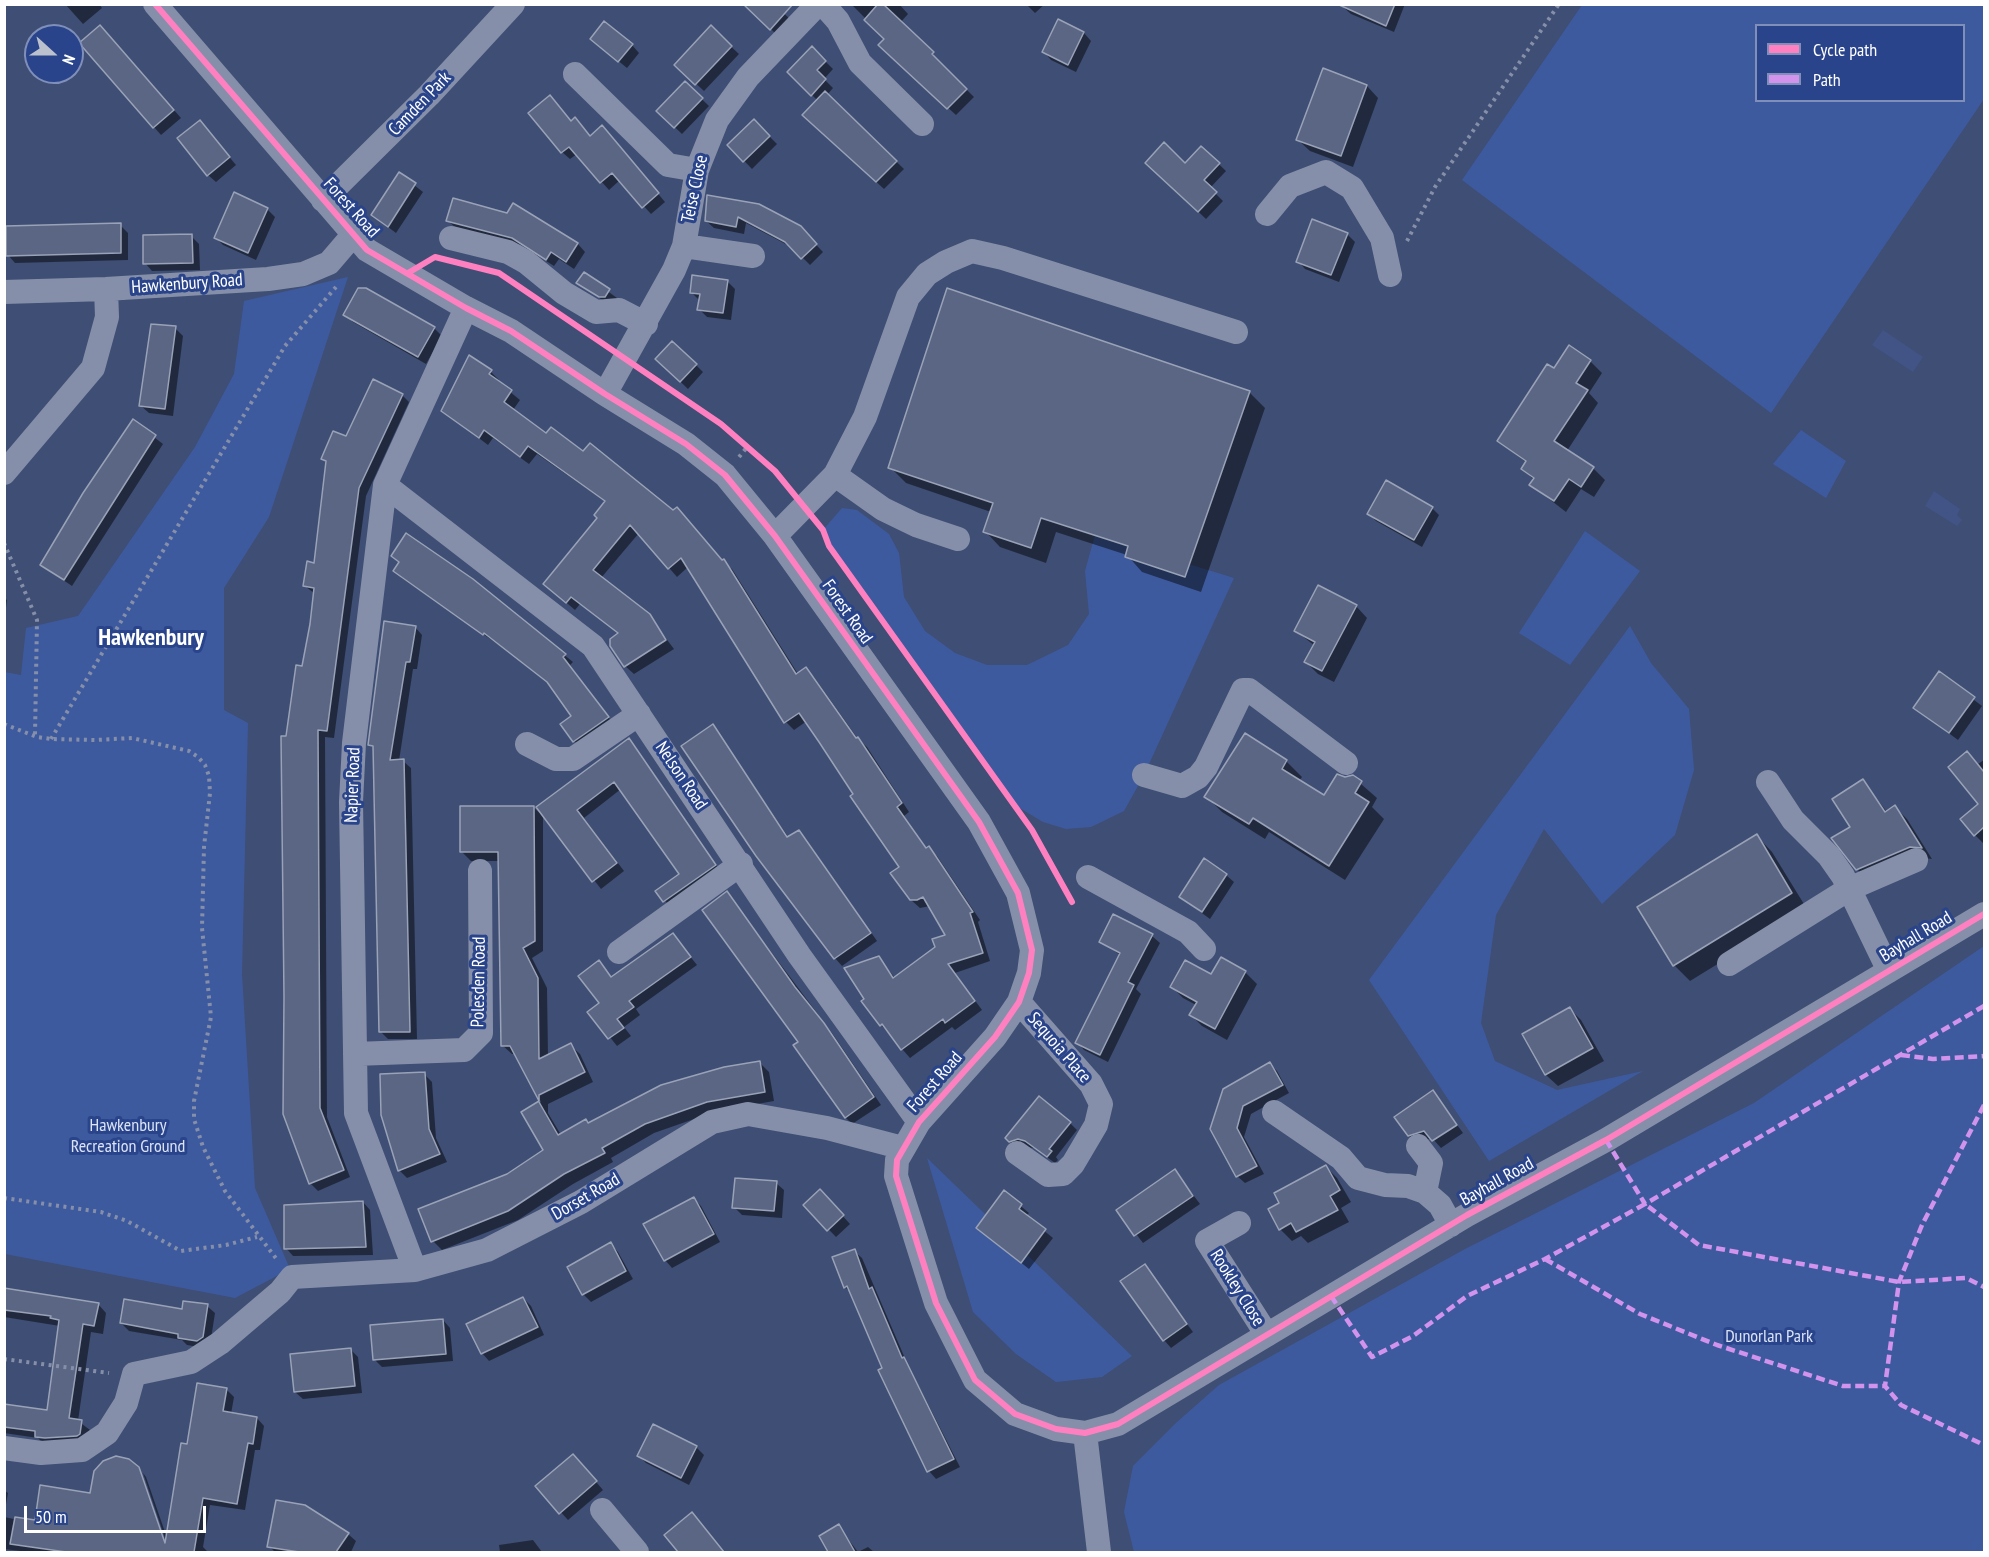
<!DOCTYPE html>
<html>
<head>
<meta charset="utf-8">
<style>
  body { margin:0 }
  #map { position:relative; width:1989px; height:1557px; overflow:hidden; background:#3f4e74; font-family:"PT Sans Narrow",sans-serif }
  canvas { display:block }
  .frame { position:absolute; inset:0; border:6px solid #fff; pointer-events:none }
  .legend { position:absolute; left:1755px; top:24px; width:210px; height:78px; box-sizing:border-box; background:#29448a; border:2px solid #7f8fb9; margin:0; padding:8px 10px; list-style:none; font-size:18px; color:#fff }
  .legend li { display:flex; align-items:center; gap:12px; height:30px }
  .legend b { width:30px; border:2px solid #7f8fb9 }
  .north { position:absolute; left:24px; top:24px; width:60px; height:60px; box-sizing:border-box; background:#29448a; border:2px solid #7f8fb9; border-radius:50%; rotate:111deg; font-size:16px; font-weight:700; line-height:24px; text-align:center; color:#fff }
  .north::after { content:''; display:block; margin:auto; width:21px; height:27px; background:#bcc1ce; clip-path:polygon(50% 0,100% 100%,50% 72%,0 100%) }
  .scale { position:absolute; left:24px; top:1506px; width:182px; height:27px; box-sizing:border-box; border:3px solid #fff; border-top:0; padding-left:8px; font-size:18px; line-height:21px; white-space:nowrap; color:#fff; -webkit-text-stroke:4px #29448a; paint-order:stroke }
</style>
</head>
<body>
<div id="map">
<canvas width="1989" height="1557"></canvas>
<div class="frame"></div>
<ul class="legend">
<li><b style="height:8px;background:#ff80c0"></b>Cycle path</li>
<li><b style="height:8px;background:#d193ec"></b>Path</li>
</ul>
<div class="north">N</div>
<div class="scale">50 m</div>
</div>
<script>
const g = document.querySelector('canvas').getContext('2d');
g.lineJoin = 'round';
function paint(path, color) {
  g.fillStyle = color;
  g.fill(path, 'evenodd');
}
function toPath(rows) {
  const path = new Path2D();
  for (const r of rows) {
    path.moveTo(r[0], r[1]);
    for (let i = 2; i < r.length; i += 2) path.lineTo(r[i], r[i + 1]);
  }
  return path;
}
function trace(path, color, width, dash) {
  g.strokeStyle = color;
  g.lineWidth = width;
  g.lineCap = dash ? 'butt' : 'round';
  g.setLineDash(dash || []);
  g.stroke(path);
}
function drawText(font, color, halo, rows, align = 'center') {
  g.font = font + ' "PT Sans Narrow",sans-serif';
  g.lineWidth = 6;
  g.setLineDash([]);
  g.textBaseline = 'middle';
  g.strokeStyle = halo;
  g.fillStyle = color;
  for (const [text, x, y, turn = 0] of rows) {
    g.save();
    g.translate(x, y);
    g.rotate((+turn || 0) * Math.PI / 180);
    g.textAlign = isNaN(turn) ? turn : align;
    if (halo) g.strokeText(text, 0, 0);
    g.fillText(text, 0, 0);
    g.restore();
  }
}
const green = toPath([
  [1582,5,1984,5,1984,99,1771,413,1462,180],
  [1756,26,1964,26,1964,100,1756,100],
  [348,277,269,517,224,588,224,710,248,723,242,974,255,1188,290,1269,235,1298,5,1254,4,672,21,675,26,628,78,616,195,447,234,374,244,301],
  [1801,430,1846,461,1826,498,1773,464],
  [842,508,857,510,889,534,899,553,904,597,925,631,955,653,987,665,1027,665,1068,645,1089,614,1085,571,1095,535,1234,578,1144,775,1124,811,1091,827,1066,829,1043,822,1013,804,829,546,823,530],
  [1585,531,1640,571,1570,665,1519,633],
  [1630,626,1651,663,1689,709,1694,770,1675,835,1602,904,1544,829,1496,915,1481,1023,1495,1061,1557,1090,1643,1071,1489,1161,1369,980],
  [1984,946,1984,1552,1134,1552,1124,1512,1133,1466,1177,1422,1219,1385,1465,1249,1754,1103],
  [927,1158,1132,1356,1102,1377,1056,1382,1016,1354,973,1312]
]);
const water = toPath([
  [1883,330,1923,357,1913,372,1872,345],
  [1934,491,1960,509,1957,515,1962,520,1957,526,1925,506]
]);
const shadow = toPath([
  [65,4,99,4,102,8,83,24],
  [745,4,774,4,792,21,778,36],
  [851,4,899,4,908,14,900,23,974,97,956,115,888,53,886,39],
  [1026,4,1045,4,1035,13],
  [1344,4,1405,4,1394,32,1351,14,1343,7],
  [1059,21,1084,33,1091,41,1076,72,1051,60,1044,52],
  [711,28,739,54,704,91,676,65],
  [107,34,181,118,161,135,154,127],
  [632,45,639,53,627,68,600,46],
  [812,48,833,69,824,79,833,88,827,95,904,169,884,189,812,123,818,101,789,72],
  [1324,70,1367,86,1378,98,1353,167,1310,151,1298,140],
  [685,83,709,106,682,134,658,111],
  [754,121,777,144,752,169,729,145],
  [200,122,236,165,216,182,208,175],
  [572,122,590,137,609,135,665,202,651,214,620,180,609,190,577,154,570,159,562,152],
  [1202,148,1226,171,1210,188,1223,201,1206,219,1147,163,1185,165],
  [400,174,423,192,396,233,372,215],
  [709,197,800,228,823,252,810,265,793,248,746,223,744,234,714,228,706,221],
  [514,205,578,244,585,252,574,269,559,259,554,266,521,245,456,228,448,221,508,214],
  [267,209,275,217,256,260,223,245,215,237],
  [120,225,128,233,128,260,15,263,8,255],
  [1347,234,1355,242,1339,282,1305,269,1298,261],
  [191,236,199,244,200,270,152,271,145,263],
  [584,274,617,298,613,304,608,304,578,283],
  [727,281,735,289,731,320,707,317,699,309,699,300,691,292],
  [345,314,434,328,442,336,426,364,353,322],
  [175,328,183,336,173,416,149,413,141,406],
  [470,357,491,372,499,380,498,382,520,400,513,410,732,569,798,674,806,669,814,677,858,739,867,747,909,812,904,816,927,849,937,856,980,920,978,922,990,961,955,973,982,1010,955,1030,952,1027,910,1058,881,1025,879,958,895,978,936,948,947,936,930,906,920,908,911,900,901,867,807,721,794,730,786,722,688,567,677,577,639,533,601,578,649,616,674,649,634,674,625,666,620,634,580,604,575,610,554,592,606,502,537,454,529,464,493,438,488,445,443,411],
  [657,359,696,365,703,372,688,389],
  [1590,361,1602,373,1589,393,1598,403,1567,451,1593,468,1605,480,1594,497,1581,489,1566,512,1531,485,1534,480,1523,469,1527,463,1498,441],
  [1249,392,1265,408,1201,592,1142,572,1127,555,1056,532,1046,563,1000,547,985,531,991,512,906,483,890,467],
  [402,395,409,402,366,496,334,738,325,737,327,1117,350,1177,318,1191,310,1183,287,738,304,668,315,594,305,586,316,564,327,463,323,458],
  [133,421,163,444,72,586,41,565],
  [1432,508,1439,515,1422,547,1376,521,1369,514],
  [400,563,472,580,573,662,570,665,615,726,582,748,574,741,573,716,551,685,512,654,403,579,395,571],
  [4,598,7,600,4,623],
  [1356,606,1367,618,1334,682,1318,674,1306,662,1315,646,1296,631],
  [415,627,422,635,417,669,413,669,399,761,403,761,411,768,417,1039,388,1039,381,1032,375,749,370,744],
  [1940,674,1982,706,1958,740,1915,708],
  [713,726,789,838,798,832,806,839,877,941,842,966,835,958],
  [629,740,722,873,672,909,657,891,681,875,621,789,584,818,624,871,601,889,538,808],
  [1967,753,1978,764,1984,760,1984,844,1975,835,1980,804],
  [1286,761,1302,777,1299,781,1325,798,1345,779,1353,777,1377,798,1372,807,1384,819,1345,880,1269,832,1265,839,1222,812,1206,796],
  [1863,781,1887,812,1895,807,1907,819,1932,859,1923,858,1869,881,1857,869,1852,827],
  [533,807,543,816,543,951,532,958,547,988,548,1056,570,1045,580,1054,593,1082,548,1104,548,1113,561,1135,759,1062,769,1072,774,1101,717,1111,654,1133,611,1158,613,1162,573,1184,518,1220,442,1250,433,1241,545,1151,523,1112,541,1102,517,1054,512,1054,502,1045,500,861,471,861,461,851],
  [1757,836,1772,852,1807,909,1690,981,1674,965],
  [1226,875,1234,882,1210,919,1180,897],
  [727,893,832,1033,881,1105,852,1124,844,1116,800,1042],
  [1114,916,1152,936,1160,943,1136,989,1141,994,1108,1062,1084,1050,1077,1042,1120,955,1100,941],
  [673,935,697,965,636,1009,640,1015,624,1027,631,1036,617,1046,590,1012,601,1003,599,962,612,978],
  [1221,959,1245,972,1257,984,1227,1040,1202,1026,1191,1015,1196,1005,1183,998,1172,987,1212,976],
  [1569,1008,1581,1020,1604,1061,1558,1086,1546,1075,1524,1034],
  [1270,1064,1277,1071,1289,1093,1251,1114,1244,1137,1264,1174,1245,1183,1237,1176,1224,1090],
  [424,1074,432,1082,436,1138,447,1162,407,1178,399,1170],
  [1433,1092,1463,1133,1441,1148,1432,1138,1417,1143,1409,1136],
  [1070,1123,1077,1130,1056,1157,1058,1160,1055,1163,1034,1148,1014,1146,1007,1138],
  [1326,1167,1337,1178,1351,1202,1341,1208,1349,1222,1308,1243,1301,1236,1292,1241,1280,1229,1281,1203],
  [1175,1171,1200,1204,1143,1243,1118,1210],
  [776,1183,784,1190,782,1218,742,1215,734,1207],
  [820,1191,850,1224,836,1237,805,1205],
  [1004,1192,1029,1213,1026,1216,1053,1238,1029,1269,978,1228],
  [693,1198,701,1206,720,1242,672,1268,665,1260],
  [363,1202,370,1210,373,1255,293,1256,286,1248],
  [611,1244,618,1252,633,1279,591,1302,583,1294],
  [854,1251,862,1258,907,1363,960,1467,936,1479,929,1471,852,1294,845,1287],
  [1144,1266,1193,1332,1171,1348,1164,1340],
  [4,1290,98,1304,106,1313,103,1334,91,1332,82,1393,78,1421,90,1430,88,1442,45,1445,38,1438,4,1433,4,1405,48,1411,60,1326,4,1317],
  [523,1298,531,1306,544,1335,489,1361,482,1353],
  [207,1306,215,1313,210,1345,205,1348,187,1345,182,1340,129,1331,121,1323],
  [443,1320,450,1328,453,1361,382,1367,375,1360],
  [350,1349,358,1357,362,1393,303,1399,295,1392],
  [226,1389,234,1397,231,1414,257,1418,264,1426,260,1450,255,1450,245,1510,210,1505,203,1547,208,1552,29,1552,4,1549,4,1517,169,1550,143,1473,146,1477,167,1538,189,1446],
  [696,1447,704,1455,689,1485,646,1463,639,1456],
  [580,1463,603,1490,568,1520,537,1486],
  [4,1490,8,1493,4,1516],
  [699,1522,724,1552,680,1552,666,1535],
  [838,1526,858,1552,868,1547,874,1552,830,1552,821,1537],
  [348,1534,356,1541,351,1552,275,1552,269,1546],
  [533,1540,542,1552,500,1552,499,1545]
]);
const building = toPath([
  [743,4,793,4,770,30,743,4],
  [878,4,883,4,934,52,932,54,967,89,947,109,878,45,884,39,864,20,878,4],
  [1337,4,1395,4,1386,26,1337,4],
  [1058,19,1084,32,1068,65,1042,52,1058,19],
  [604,21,633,44,618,62,590,39,604,21],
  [100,25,174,110,153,128,79,43,100,25],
  [711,25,732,46,695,85,674,65,711,25],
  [812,46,826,61,817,70,826,79,811,96,787,72,812,46],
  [1323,68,1367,85,1341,156,1296,140,1323,68],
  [685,81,703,98,674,128,656,111,685,81],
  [825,91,897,161,876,182,802,115,825,91],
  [550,95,571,121,575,117,590,136,602,125,659,193,642,208,612,173,600,183,569,147,561,153,528,113,550,95],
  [754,119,770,136,743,162,727,145,754,119],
  [200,120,230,157,207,176,177,138,200,120],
  [1164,142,1185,163,1201,146,1220,163,1204,180,1217,192,1198,212,1145,163,1164,142],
  [399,172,416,183,388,227,371,215,399,172],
  [234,192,268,208,248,253,214,238,234,192],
  [707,195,759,204,801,226,817,244,801,259,785,242,738,217,736,227,705,221,707,195],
  [453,198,507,213,513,203,578,243,566,262,551,252,546,260,512,238,446,221,453,198],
  [1312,219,1348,233,1331,275,1296,262,1312,219],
  [121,223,121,253,6,256,6,226,121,223],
  [192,234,193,263,143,264,143,235,192,234],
  [584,272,610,289,605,297,599,297,576,283,584,272],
  [692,275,728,280,723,313,697,310,700,294,690,293,692,275],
  [358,288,366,288,435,327,418,357,343,315,358,288],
  [947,288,1250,391,1185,577,1125,557,1128,546,1041,518,1031,548,983,532,993,503,888,468,947,288],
  [151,324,176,326,165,409,139,406,151,324],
  [672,341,697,364,680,382,655,359,672,341],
  [1569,345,1591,360,1576,383,1588,390,1554,441,1594,467,1581,487,1569,479,1554,501,1529,485,1534,478,1521,469,1526,461,1497,441,1547,364,1554,368,1569,345],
  [469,355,492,370,489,374,512,390,504,402,546,433,551,427,583,451,590,443,673,510,677,507,722,560,724,559,796,674,806,667,856,738,858,737,902,803,897,807,926,848,929,846,973,912,970,913,983,953,948,964,975,1001,945,1023,943,1019,901,1050,882,1024,880,1026,861,1001,864,999,844,968,879,956,893,978,935,947,932,939,945,935,923,897,917,900,910,900,890,873,899,867,850,796,853,794,819,742,799,713,784,723,681,558,668,569,630,525,593,570,650,614,666,640,624,667,610,646,610,639,618,633,571,597,566,603,543,584,597,518,594,515,605,501,528,446,520,457,484,430,479,438,441,411,469,355],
  [373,379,403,394,359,488,327,731,318,730,320,1108,344,1170,309,1184,283,1114,284,997,281,736,286,736,296,665,302,666,310,624,314,588,303,586,307,561,314,563,326,461,321,459,333,431,346,436,373,379],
  [133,419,156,435,64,580,40,565,83,493,133,419],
  [1386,480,1433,507,1414,540,1367,514,1386,480],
  [406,533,473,579,566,654,563,657,609,717,573,742,560,724,571,716,547,682,484,633,483,635,393,571,399,562,391,556,406,533],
  [1318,585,1357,605,1322,671,1304,662,1315,642,1294,631,1318,585],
  [384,621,416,626,410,662,406,662,390,760,404,759,410,1032,379,1032,373,746,368,745,384,621],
  [1939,671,1975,697,1949,733,1913,708,1939,671],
  [713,724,787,837,799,830,871,933,834,959,756,856,681,746,713,724],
  [1245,733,1287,760,1282,769,1324,795,1337,774,1345,777,1353,775,1362,781,1355,793,1369,802,1329,866,1253,818,1249,824,1204,797,1245,733],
  [629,738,716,865,663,902,655,891,679,874,614,782,577,810,617,863,592,882,536,807,629,738],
  [1967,751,1984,772,1984,827,1974,836,1960,819,1978,804,1948,767,1967,751],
  [1863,779,1885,812,1895,805,1922,848,1910,847,1856,870,1831,838,1850,827,1832,799,1863,779],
  [460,806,534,806,535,941,523,948,538,978,539,1059,571,1043,585,1072,539,1095,539,1102,558,1135,586,1119,588,1123,661,1085,724,1067,760,1061,765,1092,707,1102,645,1124,602,1148,605,1153,564,1174,508,1211,431,1242,418,1209,507,1174,543,1150,521,1112,539,1101,510,1046,501,1046,498,852,460,852,460,806],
  [1757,834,1792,893,1673,966,1637,907,1757,834],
  [1204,858,1227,874,1202,912,1179,897,1204,858],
  [727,891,795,987,824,1023,874,1097,845,1118,793,1045,798,1042,702,910,727,891],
  [1113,914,1153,934,1128,982,1134,985,1100,1055,1075,1043,1120,953,1099,942,1113,914],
  [673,933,691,957,629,1001,634,1007,617,1019,624,1028,608,1039,587,1012,599,1003,578,976,599,960,611,977,673,933],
  [1221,957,1246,971,1215,1029,1189,1015,1197,1002,1170,987,1185,960,1211,974,1221,957],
  [1570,1007,1593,1048,1545,1075,1522,1034,1570,1007],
  [1270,1062,1283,1085,1243,1106,1237,1128,1257,1166,1236,1177,1210,1129,1223,1089,1270,1062],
  [425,1072,429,1129,440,1154,398,1171,381,1115,380,1074,425,1072],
  [1433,1090,1457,1125,1432,1141,1424,1131,1408,1136,1394,1117,1433,1090],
  [1039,1096,1071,1122,1049,1149,1052,1151,1047,1157,1025,1141,1018,1139,1009,1142,1005,1138,1039,1096],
  [1326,1165,1340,1190,1330,1196,1338,1210,1296,1232,1291,1223,1279,1230,1268,1209,1279,1203,1274,1193,1326,1165],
  [1175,1169,1193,1196,1134,1236,1116,1210,1175,1169],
  [735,1178,777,1181,774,1211,732,1208,735,1178],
  [820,1189,844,1215,827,1231,803,1205,820,1189],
  [1004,1190,1022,1204,1019,1209,1046,1229,1021,1263,976,1228,1004,1190],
  [694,1197,714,1234,664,1261,643,1224,694,1197],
  [363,1201,366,1247,284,1249,284,1205,363,1201],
  [611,1242,626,1271,582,1295,567,1267,611,1242],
  [855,1249,869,1289,872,1287,902,1358,904,1357,954,1459,927,1472,878,1370,882,1368,847,1286,844,1288,832,1257,855,1249],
  [1145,1264,1187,1324,1163,1341,1120,1281,1145,1264],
  [4,1288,99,1303,94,1326,83,1324,69,1418,82,1420,80,1434,77,1436,45,1438,35,1437,35,1431,4,1427,4,1404,47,1410,59,1320,50,1318,51,1316,4,1310,4,1288],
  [523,1297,538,1327,481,1354,466,1324,523,1297],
  [124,1299,182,1309,183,1301,208,1304,203,1337,197,1341,178,1338,178,1334,120,1323,124,1299],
  [443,1319,446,1354,373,1360,370,1325,443,1319],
  [351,1348,355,1386,294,1392,290,1354,351,1348],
  [197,1383,227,1388,223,1411,257,1417,253,1444,248,1443,237,1504,203,1498,194,1552,66,1552,10,1544,15,1517,35,1520,40,1485,90,1493,94,1471,103,1461,116,1456,129,1459,139,1467,165,1543,181,1443,187,1444,197,1383],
  [653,1424,697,1446,681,1478,637,1456,653,1424],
  [573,1454,597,1481,559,1514,535,1486,573,1454],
  [276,1500,305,1505,349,1533,336,1552,299,1552,267,1547,276,1500],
  [692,1512,724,1552,678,1552,664,1535,692,1512],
  [839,1524,855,1552,828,1552,819,1536,839,1524]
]);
const path = toPath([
  [1407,241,1435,187,1559,4],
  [739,457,748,446],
  [4,543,37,620,35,735],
  [4,724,37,737,51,739,95,740,132,738,189,751,198,757,205,765,209,776,210,793,204,847,202,928,211,1017,194,1101,194,1119,203,1147,225,1191,278,1261],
  [51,739,285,346,336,287],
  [4,1198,101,1212,127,1221,181,1251,226,1245,257,1237],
  [4,1359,109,1373]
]);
const minor = toPath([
  [155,4,367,250,466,308,511,331,605,394,686,444,725,475,775,536,979,822,1018,893,1032,950,1029,973,1019,1002,995,1037,919,1122,897,1160,896,1176,936,1303,975,1380,1015,1414,1056,1429,1085,1433,1118,1424,1467,1215,1606,1140,1984,914],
  [823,4,838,21,860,63,922,124],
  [575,74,668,165,697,170],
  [323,200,429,95,513,4],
  [1267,214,1290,186,1326,172,1352,188,1382,238,1390,275],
  [451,238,508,252,526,262,564,293,596,312,619,310,646,324],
  [684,246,753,256],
  [4,292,106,289,268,279,303,274,329,263,353,235],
  [605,394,674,270,684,246,697,170,717,120,748,77,818,4],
  [4,473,93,368,107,317,106,289],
  [835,475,883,509,916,525,958,539],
  [385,485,593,646,799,955,919,1122],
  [775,536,835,475,865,417,908,297,927,274,946,262,972,251,1003,258,1236,332],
  [527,744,556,759,573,759,639,714],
  [1144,775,1182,786,1198,777,1206,767,1243,690,1249,690,1346,763],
  [1768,782,1793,820,1829,856,1843,876,1889,971],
  [1088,877,1188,932,1204,949],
  [619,952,741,864],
  [1729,964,1849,889,1916,860],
  [355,1054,464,1050,481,1033,480,871],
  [1274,1112,1341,1158,1358,1178,1385,1185,1408,1186,1425,1192,1440,1205,1451,1225],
  [1418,1146,1431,1163,1425,1192],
  [1017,1153,1048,1175,1063,1174,1073,1164,1096,1125,1101,1104,1091,1084,1019,1002],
  [1239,1223,1207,1241,1267,1335],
  [415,1270,356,1113,351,802,354,743,385,485,466,308],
  [1085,1433,1099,1552],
  [4,1448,41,1453,82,1450,107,1433,126,1403,134,1374,191,1362,220,1343,280,1292,292,1277,415,1270,487,1250,581,1202,712,1122,748,1114,827,1128,903,1148],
  [602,1510,637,1552]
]);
const quiet = toPath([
  [1901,1055,1933,1059,1984,1056],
  [1984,1105,1922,1225,1899,1282,1885,1386,1901,1405,1984,1445],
  [1606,1140,1645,1204,1984,1006],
  [1545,1259,1640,1314,1717,1345,1843,1386,1885,1386],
  [1331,1296,1372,1357,1413,1336,1467,1296,1545,1259,1645,1204,1699,1245,1899,1282,1966,1278,1984,1287]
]);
const cycleway = toPath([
  [155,4,367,250,466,308,511,331,605,394,686,444,725,475,775,536,979,822,1018,893,1032,950,1029,973,1019,1002,995,1037,919,1122,897,1160,896,1176,936,1303,975,1380,1015,1414,1056,1429,1085,1433,1118,1424,1467,1215,1606,1140,1984,914],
  [408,273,435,257,499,273,721,424,775,471,823,530,829,546,1032,830,1072,902]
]);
const streetNames = [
  ["Camden Park",420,104,-46],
  ["Teise Close",695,189,-78],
  ["Forest Road",351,208,48],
  ["Hawkenbury Road",187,284,-4],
  ["Forest Road",847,612,55],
  ["Nelson Road",681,776,56],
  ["Napier Road",353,785,-88],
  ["Bayhall Road",1916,937,-31],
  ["Polesden Road",479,982,-89],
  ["Sequoia Place",1059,1048,49],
  ["Forest Road",935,1082,-49],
  ["Bayhall Road",1497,1182,-29],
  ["Dorset Road",586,1197,-30],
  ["Rookley Close",1237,1288,58]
];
const parkNames = [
  ["Hawkenbury",128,1126],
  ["Recreation Ground",128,1147],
  ["Dunorlan Park",1769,1337]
];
const districtNames = [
  ["Hawkenbury",151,638]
];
paint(green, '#3e5a9f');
paint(water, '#425486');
paint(shadow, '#0007');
paint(building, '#5a6684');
trace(building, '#9aa2b7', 1.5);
trace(path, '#868fa9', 4, [3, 4.5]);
trace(minor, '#868fa9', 24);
trace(quiet, '#d193ec', 4.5, [9, 4.5]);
trace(cycleway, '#ff80c0', 6);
drawText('18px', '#fff', '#29448a', streetNames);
drawText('18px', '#dbe3f7', '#29448a', parkNames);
drawText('bold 24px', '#fff', '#29448a', districtNames);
</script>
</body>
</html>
